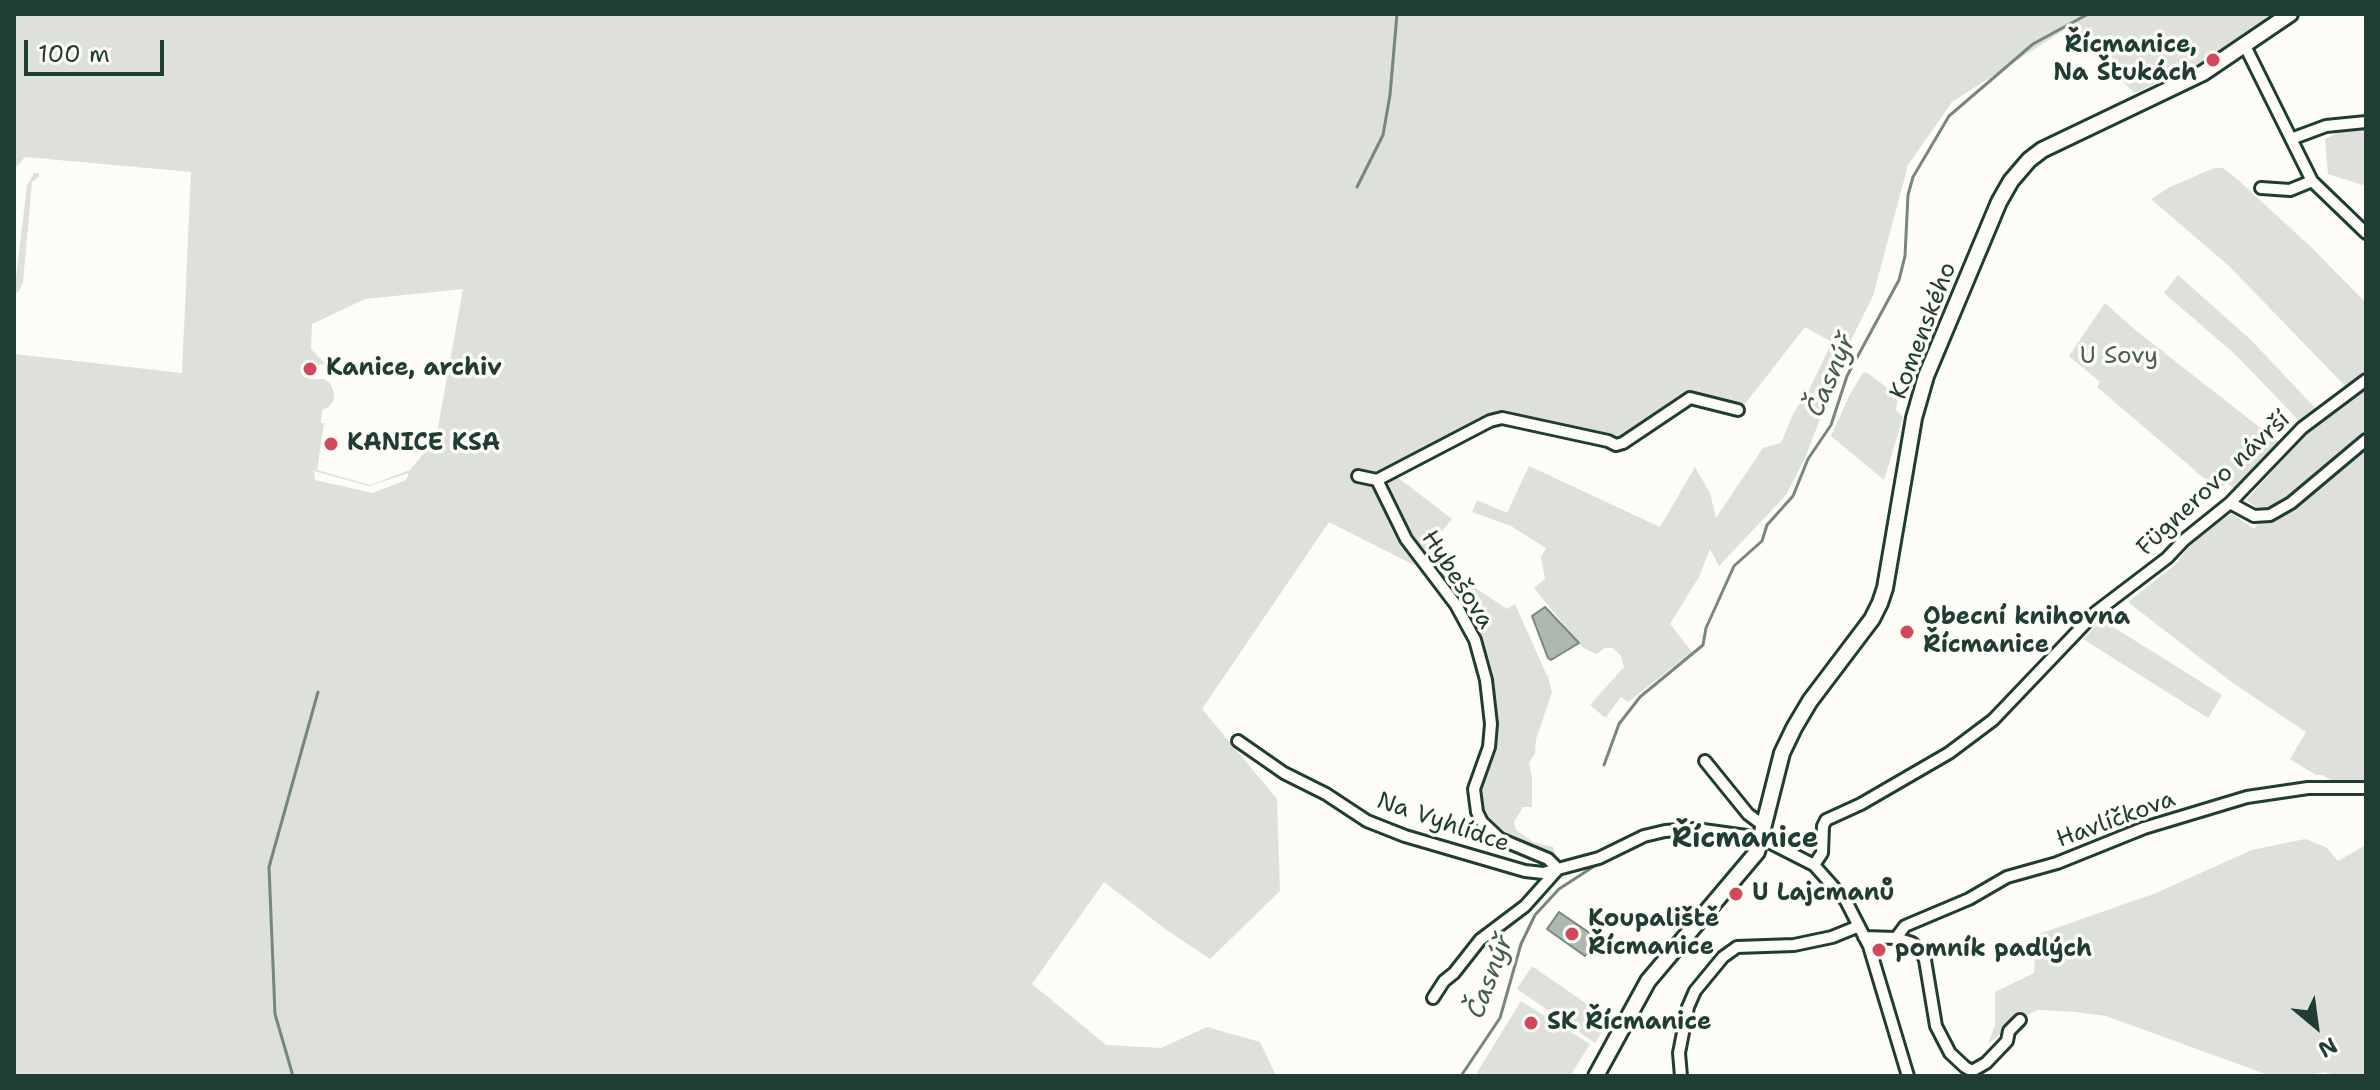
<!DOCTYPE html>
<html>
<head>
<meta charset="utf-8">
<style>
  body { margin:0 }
  #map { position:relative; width:2380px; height:1090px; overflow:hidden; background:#fdfcf7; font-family:"Shantell Sans",sans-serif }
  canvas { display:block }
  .frame { position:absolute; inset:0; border:16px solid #1f3d34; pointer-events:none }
  .north { position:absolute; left:2276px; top:986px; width:80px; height:80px; -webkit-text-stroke:6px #fdfcf7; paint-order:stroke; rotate:151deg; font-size:22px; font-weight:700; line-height:32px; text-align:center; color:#1f3d34 }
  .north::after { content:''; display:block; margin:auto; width:28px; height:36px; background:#1f3d34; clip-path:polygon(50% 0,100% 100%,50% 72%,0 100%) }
  .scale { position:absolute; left:24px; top:40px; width:140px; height:36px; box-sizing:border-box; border:4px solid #1f3d34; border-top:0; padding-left:10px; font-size:24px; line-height:28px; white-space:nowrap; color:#1f3d34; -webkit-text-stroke:6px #fdfcf7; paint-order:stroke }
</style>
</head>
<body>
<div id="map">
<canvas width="2380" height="1090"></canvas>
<div class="frame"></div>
<div class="north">N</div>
<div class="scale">100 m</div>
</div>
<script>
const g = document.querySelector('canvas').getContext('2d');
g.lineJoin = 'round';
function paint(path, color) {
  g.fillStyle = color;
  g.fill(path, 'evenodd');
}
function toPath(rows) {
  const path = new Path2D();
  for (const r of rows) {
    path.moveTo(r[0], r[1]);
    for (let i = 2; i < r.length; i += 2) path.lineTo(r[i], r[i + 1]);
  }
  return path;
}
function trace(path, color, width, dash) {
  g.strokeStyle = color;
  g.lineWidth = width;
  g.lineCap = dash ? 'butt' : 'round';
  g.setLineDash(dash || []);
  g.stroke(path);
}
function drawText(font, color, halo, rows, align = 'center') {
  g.font = font + ' "Shantell Sans",sans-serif';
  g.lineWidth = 7;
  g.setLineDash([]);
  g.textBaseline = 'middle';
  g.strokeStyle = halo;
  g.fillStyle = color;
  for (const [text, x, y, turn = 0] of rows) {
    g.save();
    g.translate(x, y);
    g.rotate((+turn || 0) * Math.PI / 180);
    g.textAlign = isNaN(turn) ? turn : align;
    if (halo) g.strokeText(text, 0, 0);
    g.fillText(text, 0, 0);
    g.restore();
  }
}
const green = toPath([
  [14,14,2279,14,2202,63,2134,93,2069,27,1952,102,1908,165,1873,296,1846,350,1806,456,1786,495,1719,566,1710,549,1699,577,1670,624,1692,652,1628,702,1621,697,1606,717,1613,721,1603,716,1590,705,1624,667,1621,656,1613,648,1605,648,1596,654,1582,647,1534,588,1545,579,1541,557,1546,548,1511,526,1472,512,1477,500,1507,513,1529,466,1660,527,1695,467,1710,493,1716,518,1763,448,1781,443,1794,412,1809,390,1832,342,1805,327,1741,409,1691,394,1619,440,1497,414,1392,473,1452,519,1414,565,1329,522,1202,709,1277,799,1280,891,1210,959,1168,931,1104,882,1032,984,1106,1045,1161,1048,1207,1027,1260,1042,1276,1076,14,1076,14,354,182,373,191,172,25,157,14,170],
  [463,289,436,438,410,470,370,485,317,470,324,423,321,423,322,410,329,407,334,400,334,392,330,383,324,379,311,379,308,371,319,370,319,364,324,364,324,370,332,371,311,349,312,324,365,299],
  [314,471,369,486,409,473,406,480,373,493,315,480],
  [2347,128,2366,129,2366,186,2328,174,2325,139],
  [2214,168,2223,168,2237,179,2311,247,2366,303,2366,376,2348,389,2229,266,2151,199,2170,187],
  [34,173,39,173,39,177,32,182,23,282,19,291,14,294,27,186],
  [2178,275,2251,340,2318,411,2302,424,2237,356,2164,293],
  [2105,303,2134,329,2281,444,2237,491,2227,483,2219,491,2097,387,2100,382,2069,356],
  [1866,372,1898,396,1896,410,1903,417,1884,480,1831,436,1849,396,1863,373],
  [2366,388,2366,786,2342,786,2322,775,2316,775,2290,759,2306,732,2230,681,2128,602,2175,565,2201,531,2232,514,2254,529,2265,513,2246,500,2309,431],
  [1429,557,1507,609,1515,604,1547,676,1551,675,1548,677,1552,692,1536,739,1535,753,1529,763,1532,777,1532,807,1523,807,1514,822,1516,830,1533,842,1553,847,1557,857,1503,834,1487,821,1480,806,1480,786,1492,755,1495,739,1492,682,1480,642],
  [2102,620,2222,695,2208,718,2083,639],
  [2305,839,2326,847,2338,861,2366,845,2366,1076,2339,1076,2325,1072,2303,1076,2271,1076,2106,1016,2075,1012,2038,1010,2020,1018,1988,1044,1995,1025,1995,992,2034,973,2036,935,2156,893,2252,850],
  [1532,966,1610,1020,1595,1043,1517,989],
  [1521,1001,1590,1044,1570,1076,1475,1076]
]);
const water = toPath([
  [1545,607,1579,643,1551,660,1548,658,1532,616,1545,607],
  [1559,912,1597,938,1585,956,1547,929,1559,912]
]);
const stream = toPath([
  [1357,187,1383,135,1390,95,1397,14],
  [1604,765,1619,724,1640,697,1703,645,1706,628,1734,566,1762,541,1767,525,1793,496,1808,459,1831,425,1847,376,1899,280,1905,256,1908,195,1913,177,1949,116,2033,44,2088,14],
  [293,1076,275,1014,269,867,318,692],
  [1461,1076,1500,1018,1521,944,1535,915,1559,889,1596,865]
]);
const minor = toPath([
  [2245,46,2312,181,2366,233],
  [2291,139,2326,126,2366,122],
  [2261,188,2290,190,2312,181],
  [1358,476,1377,480,1406,539,1456,605,1475,640,1486,680,1491,724,1489,747,1474,789,1477,812,1482,822,1500,839,1548,859,1558,869],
  [1377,480,1490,421,1502,418,1608,441,1616,445,1623,443,1690,398,1738,410],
  [2230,503,2254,516,2270,515,2291,503,2366,440],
  [1238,741,1284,773,1326,794,1367,821,1405,836,1525,871,1543,873,1599,858,1644,836,1665,831,1696,829,1761,838,1814,865,1846,901,1869,946,1908,1076],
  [1705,761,1748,814,1764,826],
  [1814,865,1822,853,1823,826,1826,820,1861,804,1949,753,1993,720,2096,612,2167,558,2184,540,2230,503,2302,428,2366,380],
  [1864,937,1896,938,1912,943,1921,951,1925,960,1936,1026,1950,1053,1965,1067,1972,1071,1986,1063,2007,1041,2009,1031,2020,1020],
  [1896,938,1905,926,1969,899,2007,877,2057,863,2144,828,2247,797,2308,788,2366,788],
  [1433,998,1444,981,1454,973,1480,940,1525,906,1558,869],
  [1681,1076,1679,1053,1688,1007,1695,991,1723,957,1737,947,1794,945,1832,937,1859,926]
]);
const secondary = toPath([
  [1596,1076,1648,981,1757,852,1782,753,1794,728,1810,701,1872,619,1880,603,1885,588,1914,418,1926,376,1999,202,2011,181,2029,160,2042,150,2203,73,2290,14]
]);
const markers = [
  [2213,60,8,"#d1495b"],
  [310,369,8,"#d1495b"],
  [331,444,8,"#d1495b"],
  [1907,632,8,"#d1495b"],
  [1736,894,8,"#d1495b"],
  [1572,934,8,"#d1495b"],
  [1879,950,8,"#d1495b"],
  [1531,1023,8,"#d1495b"]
];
const poiNames = [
  ["Řícmanice,",2197,46,"right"],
  ["Na Štukách",2197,74,"right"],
  ["Kanice, archiv",326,369],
  ["KANICE KSA",347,444],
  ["Obecní knihovna",1923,618],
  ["Řícmanice",1923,646],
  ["U Lajcmanů",1752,894],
  ["Koupaliště",1588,920],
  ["Řícmanice",1588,948],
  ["pomník padlých",1895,950],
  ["SK Řícmanice",1547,1023]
];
const streetNames = [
  ["Komenského",1924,331,-69],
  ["Fügnerovo návrší",2214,484,-43],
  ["Hybešova",1457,580,57],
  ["Havlíčkova",2116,820,-20],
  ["Na Vyhlídce",1443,823,19]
];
const parkNames = [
  ["U Sovy",2119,357]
];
const waterNames = [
  ["Časnýř",1832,376,-66],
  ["Časnýř",1491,977,-69]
];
const quarterNames = [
  ["Řícmanice",1745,840]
];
paint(green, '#dde0db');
paint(water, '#aeb8b1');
trace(water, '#75877f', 2);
trace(stream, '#75877f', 3);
trace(minor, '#1f3d34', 16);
trace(secondary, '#1f3d34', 20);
trace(minor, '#fdfcf7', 10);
trace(secondary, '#fdfcf7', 14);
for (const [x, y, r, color] of markers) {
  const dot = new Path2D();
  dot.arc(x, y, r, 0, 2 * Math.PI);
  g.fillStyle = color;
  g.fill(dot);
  trace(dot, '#fdfcf7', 3);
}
drawText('bold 24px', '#1f3d34', '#fdfcf7', poiNames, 'left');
drawText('24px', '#1f3d34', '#fdfcf7', streetNames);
drawText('24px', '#455e55', '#fdfcf7', parkNames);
drawText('italic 26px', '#435c53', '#fdfcf7', waterNames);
drawText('bold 28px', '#1f3d34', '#fdfcf7', quarterNames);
</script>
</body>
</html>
